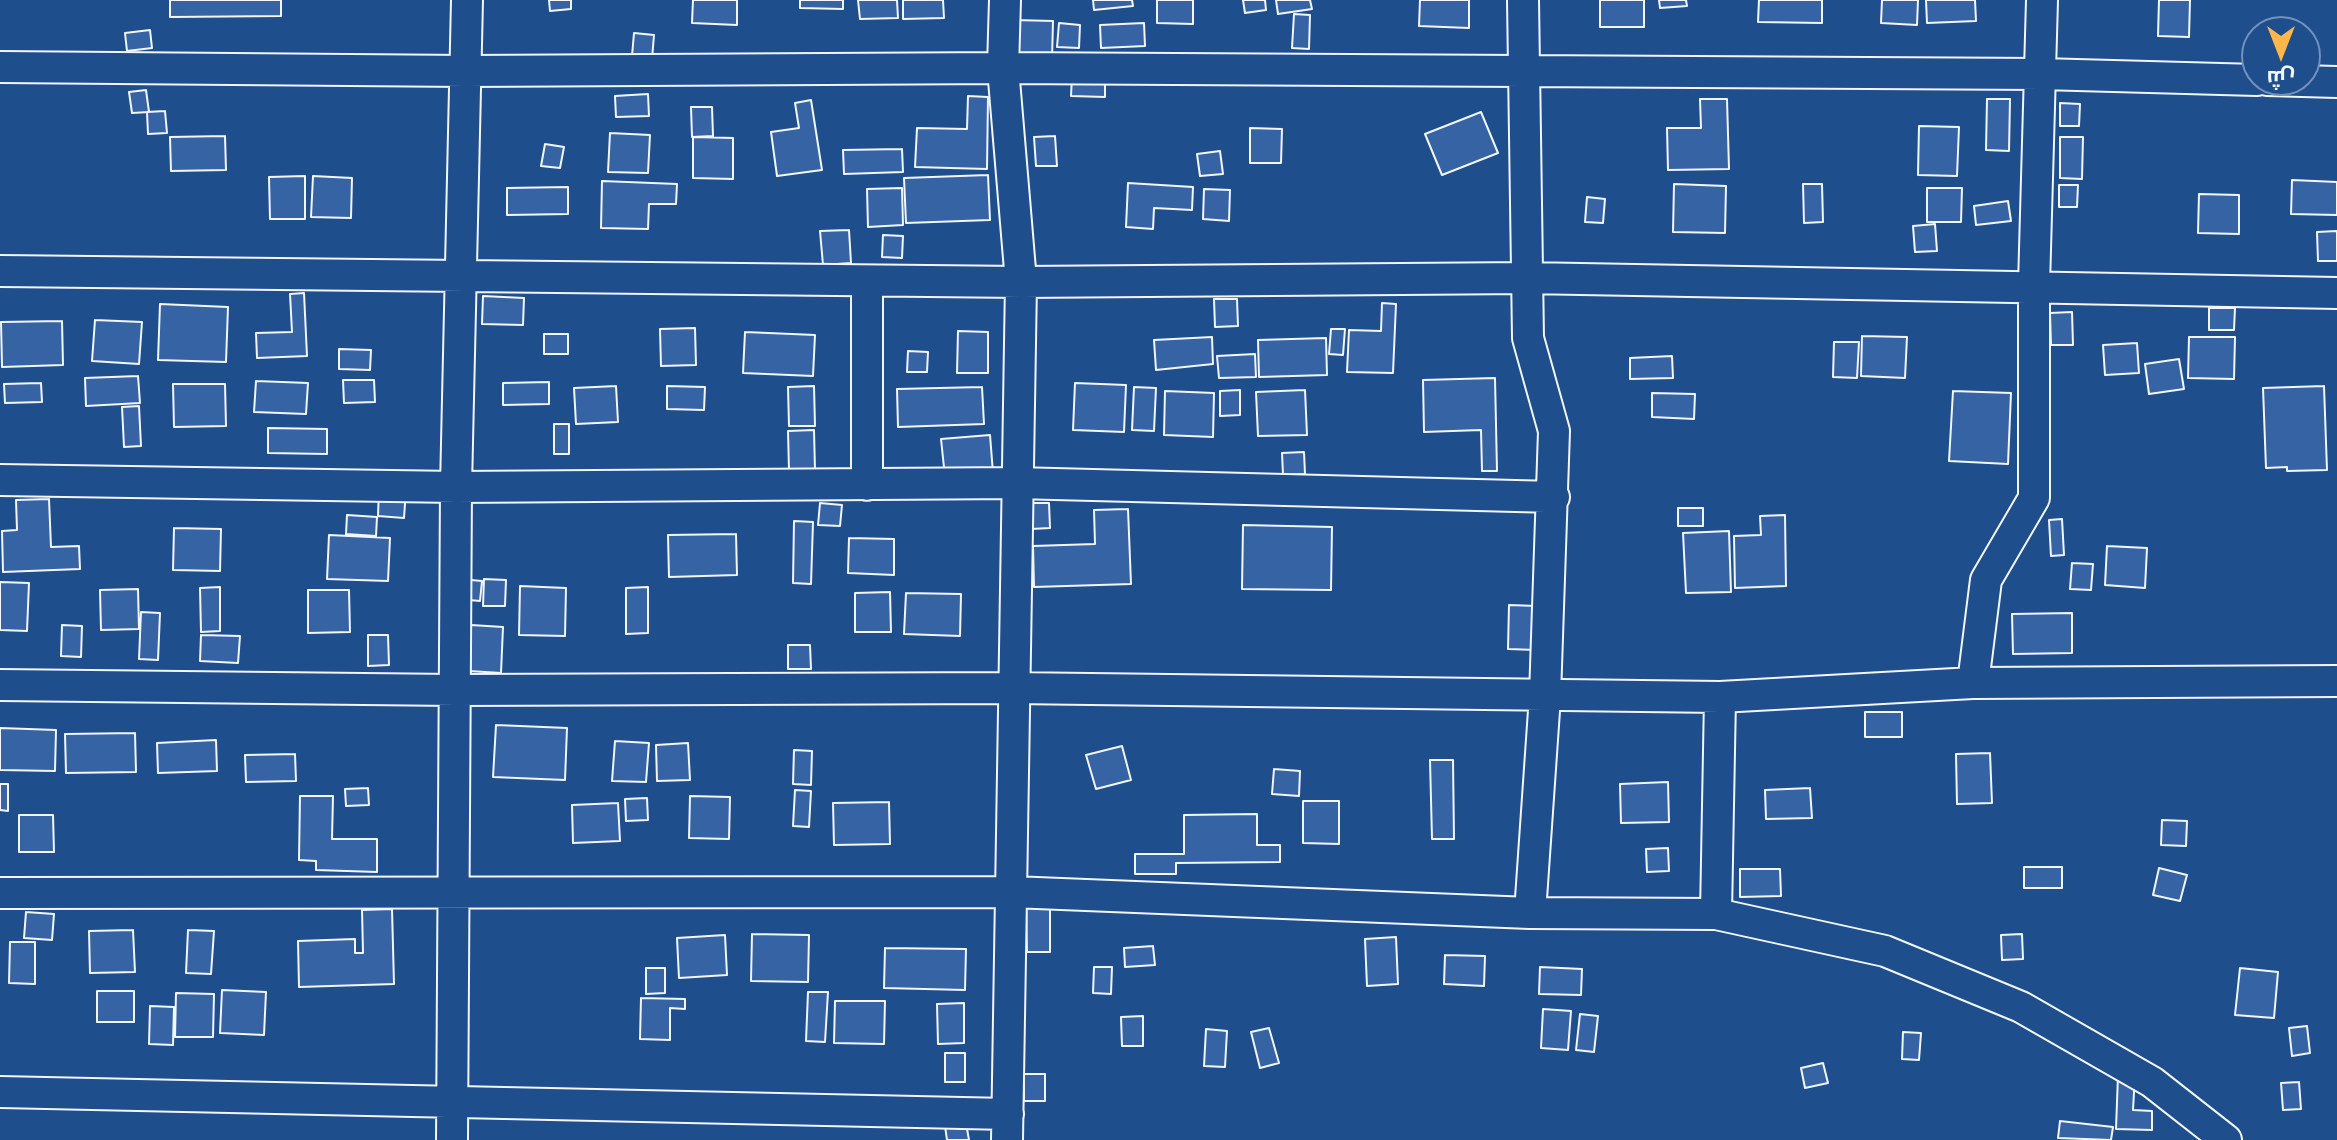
<!DOCTYPE html>
<html>
<head>
<meta charset="utf-8">
<style>
  body { margin:0 }
  #map { position:relative; width:2337px; height:1140px; overflow:hidden; background:#1f4e8c; font-family:Helvetica,Cairo,sans-serif }
  canvas { display:block }
  .north { position:absolute; left:2241px; top:16px; width:80px; height:80px; box-sizing:border-box; background:#1f4e8c; border:2px solid #7391ba; border-radius:50%; rotate:180deg; font-size:22px; font-weight:700; line-height:32px; text-align:center; color:#f2f6ff }
  .north::after { content:''; display:block; margin:auto; width:28px; height:36px; background:#ffb74d; clip-path:polygon(50% 0,100% 100%,50% 72%,0 100%) }
</style>
</head>
<body>
<div id="map">
<canvas width="2337" height="1140"></canvas>
<div class="north">ش</div>
</div>
<script>
const g = document.querySelector('canvas').getContext('2d');
g.lineJoin = 'round';
function paint(path, color) {
  g.fillStyle = color;
  g.fill(path, 'evenodd');
}
function toPath(rows) {
  const path = new Path2D();
  for (const r of rows) {
    path.moveTo(r[0], r[1]);
    for (let i = 2; i < r.length; i += 2) path.lineTo(r[i], r[i + 1]);
  }
  return path;
}
function trace(path, color, width, dash) {
  g.strokeStyle = color;
  g.lineWidth = width;
  g.lineCap = dash ? 'butt' : 'round';
  g.setLineDash(dash || []);
  g.stroke(path);
}
const building = toPath([
  [170,0,281,0,281,16,170,17,170,0],
  [549,0,571,0,571,9,550,11,549,0],
  [693,0,737,0,737,25,692,23,693,0],
  [800,0,843,0,843,9,800,8,800,0],
  [858,0,897,0,898,18,860,19,858,0],
  [903,0,943,0,944,18,903,19,903,0],
  [1093,0,1132,0,1133,6,1094,10,1093,0],
  [1157,0,1193,0,1193,24,1157,23,1157,0],
  [1243,0,1265,0,1266,10,1245,13,1243,0],
  [1276,0,1310,0,1312,9,1278,14,1276,0],
  [1420,0,1469,0,1469,28,1419,26,1420,0],
  [1600,0,1644,0,1644,27,1600,27,1600,0],
  [1659,0,1686,0,1687,6,1660,8,1659,0],
  [1759,0,1822,0,1822,23,1758,22,1759,0],
  [1882,0,1918,0,1917,25,1881,23,1882,0],
  [1926,0,1975,0,1976,21,1927,23,1926,0],
  [2159,0,2190,0,2189,37,2158,36,2159,0],
  [1294,14,1310,15,1309,49,1292,48,1294,14],
  [1014,20,1053,21,1052,60,1014,60,1014,20],
  [1059,23,1080,25,1079,48,1057,47,1059,23],
  [1144,23,1145,46,1101,48,1100,25,1144,23],
  [150,30,152,48,127,51,125,33,150,30],
  [634,33,654,35,652,59,632,56,634,33],
  [1072,76,1105,77,1105,97,1071,96,1072,76],
  [146,90,149,112,132,113,129,92,146,90],
  [648,94,649,116,616,117,615,96,648,94],
  [968,96,988,97,987,169,915,167,917,128,967,129,968,96],
  [1700,99,1727,99,1729,169,1668,170,1667,128,1701,128,1700,99],
  [1987,99,2010,99,2009,151,1986,150,1987,99],
  [811,100,822,170,777,176,771,132,799,128,795,103,811,100],
  [2060,103,2080,104,2079,126,2060,126,2060,103],
  [691,107,712,107,713,136,692,137,691,107],
  [165,111,167,133,148,134,147,112,165,111],
  [1481,112,1498,153,1442,175,1425,134,1481,112],
  [1919,126,1959,127,1957,176,1918,175,1919,126],
  [1250,128,1282,129,1281,163,1250,163,1250,128],
  [610,133,650,135,648,173,608,172,610,133],
  [225,136,226,170,171,171,170,137,225,136],
  [1055,136,1057,166,1036,166,1034,137,1055,136],
  [693,137,733,138,733,179,693,178,693,137],
  [2060,137,2083,137,2082,179,2060,178,2060,137],
  [545,144,564,147,560,168,541,166,545,144],
  [902,149,903,172,844,174,843,150,902,149],
  [1220,151,1223,174,1200,176,1197,154,1220,151],
  [988,175,990,220,906,223,904,178,988,175],
  [305,176,305,219,270,219,269,177,305,176],
  [313,176,352,178,351,218,311,217,313,176],
  [2292,180,2337,182,2337,215,2291,214,2292,180],
  [602,181,677,184,676,204,649,204,648,229,601,228,602,181],
  [1128,183,1193,187,1192,210,1154,208,1153,229,1126,227,1128,183],
  [1674,184,1726,186,1725,233,1673,232,1674,184],
  [1803,184,1822,184,1823,222,1804,223,1803,184],
  [2059,185,2078,185,2077,207,2059,207,2059,185],
  [568,187,568,214,507,215,507,188,568,187],
  [902,188,903,225,868,227,867,189,902,188],
  [1927,188,1962,188,1961,222,1927,222,1927,188],
  [1204,189,1230,190,1229,221,1203,219,1204,189],
  [2199,194,2239,195,2239,234,2198,233,2199,194],
  [1587,197,1605,199,1603,223,1585,222,1587,197],
  [2008,201,2011,221,1976,225,1974,206,2008,201],
  [1935,224,1937,251,1915,252,1913,226,1935,224],
  [849,230,851,263,823,265,820,231,849,230],
  [2337,231,2337,261,2318,261,2317,232,2337,231],
  [883,235,903,236,902,258,882,257,883,235],
  [304,293,307,356,257,358,256,333,292,332,290,294,304,293],
  [483,296,524,298,523,325,482,324,483,296],
  [1214,299,1237,299,1238,326,1215,327,1214,299],
  [1382,303,1396,304,1393,373,1347,372,1349,330,1381,331,1382,303],
  [160,304,228,307,226,362,158,360,160,304],
  [2209,308,2235,308,2234,330,2209,330,2209,308],
  [2072,312,2073,345,2051,345,2050,313,2072,312],
  [95,320,142,322,139,364,92,361,95,320],
  [62,321,63,365,2,367,1,322,62,321],
  [695,328,696,365,661,366,660,329,695,328],
  [1331,329,1345,329,1343,355,1329,354,1331,329],
  [958,331,988,332,988,373,957,373,958,331],
  [745,332,815,335,813,376,743,373,745,332],
  [544,334,568,334,568,354,544,354,544,334],
  [1862,336,1907,337,1905,378,1861,376,1862,336],
  [1212,337,1213,364,1156,370,1154,340,1212,337],
  [2189,337,2235,337,2234,379,2188,378,2189,337],
  [1326,338,1327,375,1259,377,1258,340,1326,338],
  [1834,342,1859,342,1857,378,1833,377,1834,342],
  [2137,343,2139,373,2105,375,2103,345,2137,343],
  [339,349,371,350,370,370,339,369,339,349],
  [908,351,928,352,927,372,907,372,908,351],
  [1255,354,1256,377,1219,378,1217,356,1255,354],
  [1672,356,1673,378,1630,379,1630,358,1672,356],
  [2179,359,2184,389,2149,394,2145,364,2179,359],
  [138,376,140,403,86,406,85,378,138,376],
  [1495,378,1497,471,1482,471,1481,430,1424,432,1423,380,1495,378],
  [343,380,374,380,375,402,344,403,343,380],
  [256,381,308,383,306,414,254,412,256,381],
  [549,382,549,404,503,405,503,383,549,382],
  [41,383,42,402,5,403,4,384,41,383],
  [1075,383,1126,385,1124,432,1073,430,1075,383],
  [173,384,225,384,226,426,174,427,173,384],
  [616,386,618,422,576,424,574,388,616,386],
  [667,386,705,387,704,410,667,409,667,386],
  [814,386,815,426,789,426,788,387,814,386],
  [2324,386,2327,470,2287,471,2287,467,2266,468,2263,388,2324,386],
  [982,387,984,424,898,427,897,389,982,387],
  [1134,387,1156,388,1154,431,1132,430,1134,387],
  [1240,390,1240,415,1220,416,1220,391,1240,390],
  [1305,390,1307,435,1258,436,1256,392,1305,390],
  [1165,391,1214,393,1213,437,1164,435,1165,391],
  [1953,391,2011,393,2008,464,1949,461,1953,391],
  [1652,393,1695,394,1694,419,1652,417,1652,393],
  [139,406,141,446,124,447,122,407,139,406],
  [554,424,569,424,569,454,554,454,554,424],
  [268,428,327,429,327,454,268,453,268,428],
  [814,430,815,470,789,471,788,431,814,430],
  [990,435,993,473,945,477,941,439,990,435],
  [1304,452,1305,474,1283,475,1282,453,1304,452],
  [379,488,406,490,404,518,378,516,379,488],
  [49,499,51,547,79,546,80,569,3,572,2,531,17,530,16,500,49,499],
  [820,503,842,505,840,526,818,525,820,503],
  [1030,503,1049,503,1050,528,1031,529,1030,503],
  [1678,508,1703,508,1703,526,1678,526,1678,508],
  [1128,509,1131,584,1034,587,1033,546,1095,544,1094,510,1128,509],
  [347,515,377,517,376,536,346,534,347,515],
  [1785,515,1786,586,1735,588,1734,536,1761,535,1760,516,1785,515],
  [2062,519,2064,555,2051,556,2049,520,2062,519],
  [794,521,813,522,811,584,793,583,794,521],
  [1243,525,1332,527,1331,590,1242,589,1243,525],
  [174,528,221,529,220,571,173,570,174,528],
  [1729,531,1731,592,1686,593,1683,533,1729,531],
  [736,534,737,575,669,577,668,535,736,534],
  [329,535,390,538,388,581,327,579,329,535],
  [849,538,894,539,894,575,848,573,849,538],
  [2107,546,2147,548,2145,588,2105,585,2107,546],
  [2072,563,2093,564,2091,590,2070,589,2072,563],
  [460,579,482,581,480,601,458,599,460,579],
  [484,579,506,580,505,606,483,606,484,579],
  [0,582,29,583,27,631,0,630,0,582],
  [520,586,566,588,565,636,519,635,520,586],
  [220,587,220,631,201,632,200,588,220,587],
  [648,587,648,633,626,634,626,588,648,587],
  [138,589,139,629,101,630,100,590,138,589],
  [308,590,349,590,350,632,308,633,308,590],
  [890,592,891,632,855,632,855,593,890,592],
  [906,593,961,594,960,636,904,634,906,593],
  [1509,605,1537,606,1536,650,1508,649,1509,605],
  [141,612,160,613,158,660,139,659,141,612],
  [2072,613,2072,653,2013,654,2012,614,2072,613],
  [62,625,82,626,81,657,61,656,62,625],
  [471,625,503,627,501,673,469,671,471,625],
  [201,635,240,636,238,663,200,661,201,635],
  [368,635,388,635,389,665,368,666,368,635],
  [788,645,810,645,811,669,788,669,788,645],
  [1865,712,1902,712,1902,737,1865,737,1865,712],
  [496,725,567,728,565,780,493,777,496,725],
  [0,728,56,730,55,771,0,770,0,728],
  [135,733,136,772,66,773,65,734,135,733],
  [216,740,217,771,158,773,157,743,216,740],
  [615,741,649,743,646,782,612,781,615,741],
  [688,743,690,780,657,781,656,745,688,743],
  [1122,746,1131,780,1096,789,1086,755,1122,746],
  [794,750,812,751,811,785,793,784,794,750],
  [1990,753,1992,803,1957,804,1956,754,1990,753],
  [295,754,296,781,246,782,245,755,295,754],
  [1430,760,1453,760,1454,839,1432,839,1430,760],
  [1274,769,1300,771,1299,796,1272,794,1274,769],
  [1668,782,1669,822,1621,823,1620,784,1668,782],
  [0,784,8,784,8,811,0,810,0,784],
  [368,788,369,805,346,806,345,789,368,788],
  [1810,788,1812,818,1766,819,1765,790,1810,788],
  [795,790,811,791,809,827,793,826,795,790],
  [300,796,333,796,332,839,377,839,377,872,316,870,316,861,299,860,300,796],
  [690,796,730,797,729,839,689,838,690,796],
  [647,798,648,820,626,821,625,799,647,798],
  [1303,801,1339,801,1339,844,1303,843,1303,801],
  [889,802,890,844,834,845,833,803,889,802],
  [618,803,620,841,573,843,572,805,618,803],
  [1257,814,1257,845,1280,845,1280,862,1176,863,1176,874,1135,874,1135,854,1184,854,1184,815,1257,814],
  [19,815,53,815,54,852,19,852,19,815],
  [2162,820,2187,821,2186,846,2161,845,2162,820],
  [1668,848,1669,871,1647,872,1646,849,1668,848],
  [2024,867,2062,867,2062,888,2024,888,2024,867],
  [2159,868,2187,875,2180,901,2153,895,2159,868],
  [1740,869,1780,869,1781,896,1740,897,1740,869],
  [1026,905,1050,905,1050,952,1027,952,1026,905],
  [392,909,394,984,299,987,298,941,355,939,355,953,363,953,362,910,392,909],
  [26,912,54,914,52,940,24,938,26,912],
  [133,930,135,972,90,973,89,931,133,930],
  [188,930,214,931,211,974,186,973,188,930],
  [752,934,809,935,808,982,751,981,752,934],
  [2022,934,2023,959,2002,960,2001,935,2022,934],
  [725,935,727,975,679,978,677,938,725,935],
  [1396,937,1398,984,1367,986,1365,939,1396,937],
  [10,942,35,942,35,984,9,983,10,942],
  [1153,946,1155,965,1125,967,1124,948,1153,946],
  [885,948,966,949,965,990,884,988,885,948],
  [1445,955,1485,956,1484,986,1444,984,1445,955],
  [1094,967,1112,967,1111,994,1093,993,1094,967],
  [1540,967,1582,969,1581,995,1539,994,1540,967],
  [646,968,665,968,665,993,646,994,646,968],
  [2240,968,2278,972,2274,1018,2235,1015,2240,968],
  [222,990,266,992,264,1035,220,1033,222,990],
  [97,991,134,991,134,1022,97,1022,97,991],
  [808,992,828,992,825,1042,806,1041,808,992],
  [176,993,214,994,213,1037,175,1037,176,993],
  [641,998,685,999,685,1009,670,1008,670,1040,640,1039,641,998],
  [835,1001,885,1001,884,1044,834,1043,835,1001],
  [964,1003,964,1043,938,1044,937,1004,964,1003],
  [150,1006,174,1007,173,1045,149,1044,150,1006],
  [1543,1009,1571,1011,1568,1050,1541,1048,1543,1009],
  [1580,1014,1598,1016,1594,1052,1576,1050,1580,1014],
  [1143,1016,1143,1046,1122,1046,1121,1017,1143,1016],
  [2307,1026,2310,1053,2292,1056,2289,1028,2307,1026],
  [1269,1028,1279,1063,1260,1068,1251,1032,1269,1028],
  [1206,1029,1227,1031,1225,1067,1204,1066,1206,1029],
  [1903,1032,1921,1033,1919,1060,1902,1059,1903,1032],
  [945,1053,965,1053,965,1082,945,1082,945,1053],
  [1823,1063,1828,1083,1805,1088,1801,1068,1823,1063],
  [1024,1074,1045,1074,1045,1101,1024,1101,1024,1074],
  [2118,1075,2135,1075,2133,1110,2152,1111,2152,1130,2116,1129,2118,1075],
  [2299,1082,2301,1109,2283,1110,2281,1083,2299,1082],
  [2060,1121,2113,1127,2111,1140,2058,1138,2060,1121],
  [966,1123,969,1140,947,1140,945,1126,966,1123]
]);
const minor = toPath([
  [1005,0,1003,68,1021,282,1007,1140],
  [1523,0,1528,338,1554,431,1545,696,1530,913],
  [0,67,466,71,1003,68,2041,74,2257,80],
  [2267,80,2337,82],
  [0,271,1021,282,1527,278,2337,293],
  [867,281,867,485],
  [0,480,456,487,1016,483,1554,497],
  [1973,683,1986,580,2034,498,2034,285,2042,0],
  [0,685,455,690,1012,688,1720,697,1973,683,2337,681],
  [0,893,1012,892,1530,913,1716,914,1885,951,2021,1007,2152,1082,2226,1140],
  [1716,914,1720,697],
  [0,1092,1008,1114],
  [452,1140,456,487,467,0]
]);
paint(building, '#3563a3');
trace(building, '#f2f6ff', 2);
trace(minor, '#f2f6ff', 34);
trace(minor, '#1f4e8c', 30);
</script>
</body>
</html>
